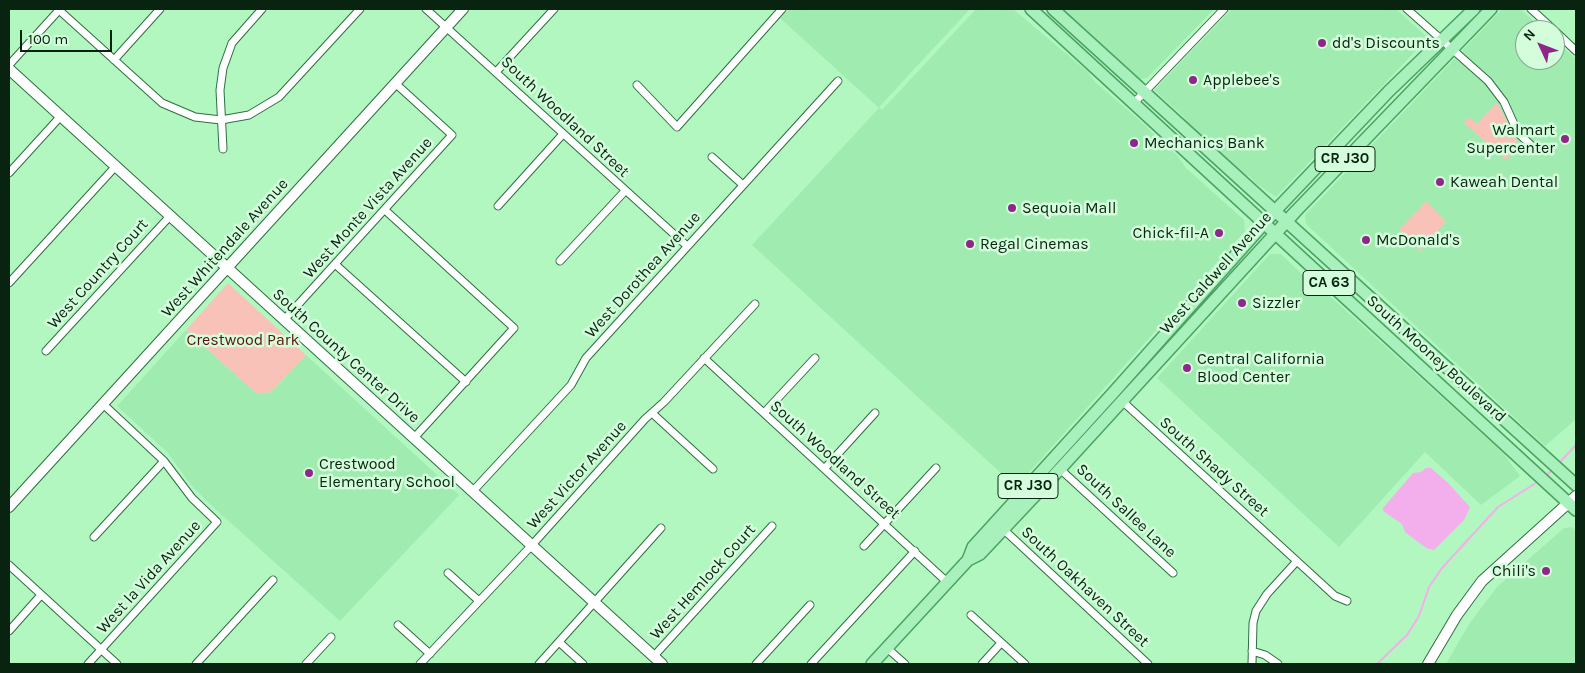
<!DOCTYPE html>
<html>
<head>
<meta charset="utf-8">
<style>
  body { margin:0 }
  #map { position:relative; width:1585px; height:673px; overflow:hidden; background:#b2f7c0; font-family:Karla,sans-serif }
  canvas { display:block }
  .frame { position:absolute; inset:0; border:10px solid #082410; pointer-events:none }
  .north { position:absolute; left:1515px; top:20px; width:50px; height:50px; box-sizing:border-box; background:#d4fddc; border:1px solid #82a68a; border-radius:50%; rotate:313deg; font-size:14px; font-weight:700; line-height:20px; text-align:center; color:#082410 }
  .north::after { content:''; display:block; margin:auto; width:18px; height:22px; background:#8f268a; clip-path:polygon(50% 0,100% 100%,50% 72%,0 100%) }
  .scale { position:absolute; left:20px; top:30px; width:92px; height:22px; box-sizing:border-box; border:2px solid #082410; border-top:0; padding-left:6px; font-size:15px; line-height:18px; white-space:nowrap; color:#082410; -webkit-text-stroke:4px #d4fddc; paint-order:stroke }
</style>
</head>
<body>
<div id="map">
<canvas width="1585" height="673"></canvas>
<div class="frame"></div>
<div class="north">N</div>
<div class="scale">100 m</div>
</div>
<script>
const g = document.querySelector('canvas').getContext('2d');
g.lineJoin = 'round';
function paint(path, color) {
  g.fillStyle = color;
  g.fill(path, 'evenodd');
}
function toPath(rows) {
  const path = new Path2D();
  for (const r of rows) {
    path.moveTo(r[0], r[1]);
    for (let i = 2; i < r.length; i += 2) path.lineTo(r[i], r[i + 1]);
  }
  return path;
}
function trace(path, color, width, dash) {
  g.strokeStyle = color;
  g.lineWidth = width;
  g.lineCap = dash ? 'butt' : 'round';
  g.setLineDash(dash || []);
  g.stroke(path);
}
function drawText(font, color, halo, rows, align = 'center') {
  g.font = font + ' Karla,sans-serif';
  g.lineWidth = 5;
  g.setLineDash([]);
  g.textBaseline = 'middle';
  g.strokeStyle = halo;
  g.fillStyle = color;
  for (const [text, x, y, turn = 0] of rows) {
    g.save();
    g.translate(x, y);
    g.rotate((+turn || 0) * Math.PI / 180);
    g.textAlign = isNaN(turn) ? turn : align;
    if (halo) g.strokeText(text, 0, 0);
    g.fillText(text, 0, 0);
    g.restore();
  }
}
const built = toPath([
  [789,9,970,9,879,107,882,110,976,9,1013,9,1088,72,1095,82,1144,124,1165,146,1177,155,1186,168,1244,220,1245,231,1016,487,752,245,879,108,780,18],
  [1062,9,1214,9,1147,78,1140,79],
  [1232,9,1396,9,1428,38,1276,197,1257,184,1249,176,1246,176,1191,127,1183,116,1154,90],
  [1502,9,1520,9,1544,30,1525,30,1525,60,1555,60,1555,40,1576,59,1576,419,1545,446,1306,224,1305,215],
  [1270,254,1281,254,1307,279,1309,277,1503,453,1520,476,1481,505,1425,452,1339,547,1157,378],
  [186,330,257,394,271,392,306,355,459,495,340,621,212,506,191,485,167,452,117,406],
  [1572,527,1576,531,1576,664,1446,664,1469,624,1497,587,1564,528]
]);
const green = toPath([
  [1497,102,1519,145,1506,160,1464,123,1469,117,1477,124],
  [1426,201,1446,222,1420,251,1399,230],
  [228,283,306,355,271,392,257,394,186,330]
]);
const water = toPath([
  [1426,468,1431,468,1448,483,1470,507,1464,520,1434,550,1426,548,1414,539,1405,532,1402,524,1383,511,1383,508,1413,473,1421,472]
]);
const stream = toPath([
  [1559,463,1576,445],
  [1545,477,1552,470],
  [1377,664,1407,635,1419,616,1429,587,1442,568,1498,507,1539,481]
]);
const street = toPath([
  [426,9,687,246],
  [1407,9,1488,81,1504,102,1518,133,1531,145],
  [1531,9,1554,30],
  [59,10,162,103,195,117,221,120,249,115,279,97,360,9],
  [1555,31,1576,51],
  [114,60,160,9],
  [9,65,60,9],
  [496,72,554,9],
  [637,85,677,127,782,9],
  [1133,104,1224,9],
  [223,149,220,90,223,68,232,43,262,9],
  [712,157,743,185],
  [9,173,60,117],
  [498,206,563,134],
  [385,210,514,328,414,438],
  [560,261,625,191],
  [336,265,466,382],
  [9,283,115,167],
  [284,320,452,135,395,83],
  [46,351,170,216],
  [704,358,947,582],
  [1121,400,1335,596,1347,601],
  [652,413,713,469],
  [764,413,815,358],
  [825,468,875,413],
  [1060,469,1173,573],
  [473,491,571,385,586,358,838,81],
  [1003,529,1148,664],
  [94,537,164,461],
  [864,546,936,468],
  [9,565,117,664],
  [448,573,479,601],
  [971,615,1025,664],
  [398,625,430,654],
  [9,631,41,595],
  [559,642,583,664],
  [887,648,905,664],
  [1252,651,1265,655,1278,664],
  [654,656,772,526],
  [88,664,217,522,192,498,164,461,103,404],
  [196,664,273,580],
  [306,664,331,637],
  [420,664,532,545,645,419,664,402,755,304],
  [539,664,661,528],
  [756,664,810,605],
  [811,664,915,551],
  [982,664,1001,643],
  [1252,664,1253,623,1256,611,1267,594,1297,561]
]);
const secondary = toPath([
  [9,69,662,664],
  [9,507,463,9],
  [1428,664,1457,615,1482,581,1576,496]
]);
const primary = toPath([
  [1031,9,1576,510],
  [1053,9,1576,485],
  [968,560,973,547,1113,393,1275,211,1389,91,1474,9],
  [872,664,968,560,980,554,1060,469,1296,211,1491,9]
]);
const markers = [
  [1322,43,5,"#8f268a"],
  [1193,80,5,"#8f268a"],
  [1565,139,5,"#8f268a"],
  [1134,143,5,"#8f268a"],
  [1440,182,5,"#8f268a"],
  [1012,208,5,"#8f268a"],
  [1219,233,5,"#8f268a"],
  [1366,240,5,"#8f268a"],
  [970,244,5,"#8f268a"],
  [1242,303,5,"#8f268a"],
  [1187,368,5,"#8f268a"],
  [309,473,5,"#8f268a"],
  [1546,571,5,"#8f268a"]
];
const shields = [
  [1345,159,60],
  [1329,283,52],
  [1028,486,60]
];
const shieldNames = [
  ["CR J30",1345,159],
  ["CA 63",1329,283],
  ["CR J30",1028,486]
];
const poiNames = [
  ["dd's Discounts",1332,43],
  ["Applebee's",1203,80],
  ["Walmart",1555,130,"right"],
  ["Supercenter",1555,148,"right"],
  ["Mechanics Bank",1144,143],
  ["Kaweah Dental",1450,182],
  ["Sequoia Mall",1022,208],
  ["Chick-fil-A",1209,233,"right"],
  ["McDonald's",1376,240],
  ["Regal Cinemas",980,244],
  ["Sizzler",1252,303],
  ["Central California",1197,359],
  ["Blood Center",1197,377],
  ["Crestwood",319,464],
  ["Elementary School",319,482],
  ["Chili's",1536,571,"right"]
];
const streetNames = [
  ["South Woodland Street",565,117,43],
  ["West Monte Vista Avenue",368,208,-48],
  ["West Whitendale Avenue",225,248,-48],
  ["West Caldwell Avenue",1216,273,-48],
  ["West Country Court",98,274,-48],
  ["West Dorothea Avenue",643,275,-48],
  ["South County Center Drive",346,356,42],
  ["South Mooney Boulevard",1436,359,42],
  ["South Woodland Street",835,460,42],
  ["South Shady Street",1214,467,42],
  ["West Victor Avenue",577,475,-48],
  ["South Sallee Lane",1126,511,43],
  ["West la Vida Avenue",149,577,-48],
  ["West Hemlock Court",703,582,-48],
  ["South Oakhaven Street",1085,587,43]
];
const parkNames = [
  ["Crestwood Park",243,340]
];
paint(built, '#a0ebb0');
paint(green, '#f8c2b8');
paint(water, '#f3afec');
trace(stream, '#f3afec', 2);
trace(street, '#2d6f40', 9);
trace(secondary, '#2d6f40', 12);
trace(primary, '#4aa263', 14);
trace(street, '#fff', 7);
trace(secondary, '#fff', 10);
trace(primary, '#a8f0bc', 11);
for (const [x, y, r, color] of markers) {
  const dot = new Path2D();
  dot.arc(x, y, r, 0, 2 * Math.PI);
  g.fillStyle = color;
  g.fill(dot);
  trace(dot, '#d4fddc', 2);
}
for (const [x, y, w] of shields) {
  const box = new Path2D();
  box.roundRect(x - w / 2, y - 12.5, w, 25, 4);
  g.fillStyle = '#d4fddc';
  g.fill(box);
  trace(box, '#082410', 1);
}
drawText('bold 15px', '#082410', null, shieldNames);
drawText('16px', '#082410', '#d4fddc', poiNames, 'left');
drawText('16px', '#082410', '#d4fddc', streetNames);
drawText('16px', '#601109', '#d4fddc', parkNames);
</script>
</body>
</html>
